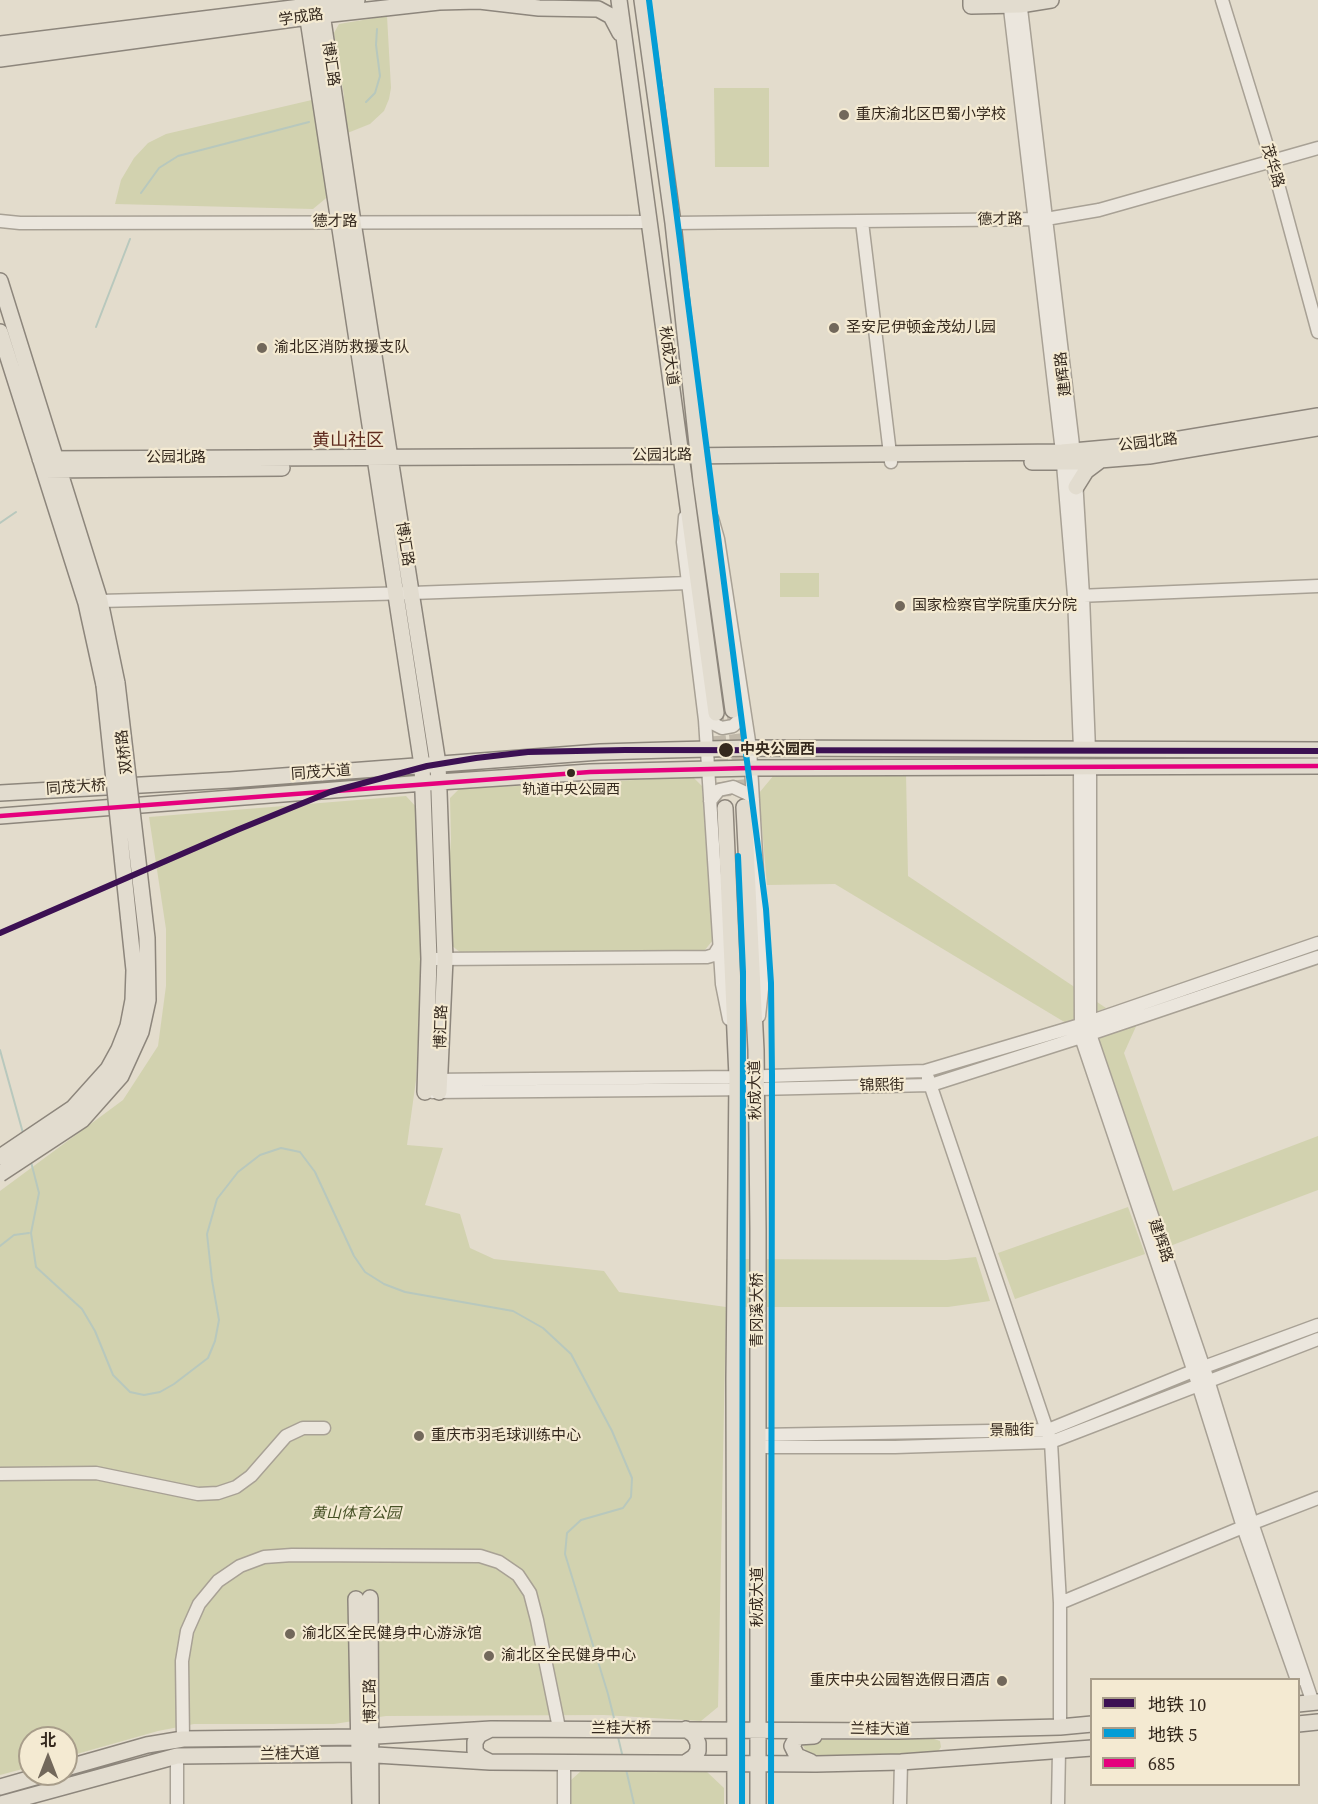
<!DOCTYPE html>
<html>
<head>
<meta charset="utf-8">
<style>
  body { margin:0 }
  #map { position:relative; width:1318px; height:1804px; overflow:hidden; background:#e3dccc; font-family:"Source Serif 4","Noto Sans SC",serif }
  canvas { display:block }
  .legend { position:absolute; left:1090px; top:1678px; width:210px; height:108px; box-sizing:border-box; background:#f4ead2; border:2px solid #a89d8a; margin:0; padding:8px 10px; list-style:none; font-size:18px; color:#35291e }
  .legend li { display:flex; align-items:center; gap:12px; height:30px }
  .legend b { width:30px; border:2px solid #a89d8a }
  .north { position:absolute; left:18px; top:1726px; width:60px; height:60px; box-sizing:border-box; background:#f4ead2; border:2px solid #a89d8a; border-radius:50%; rotate:0deg; font-size:16px; font-weight:700; line-height:24px; text-align:center; color:#35291e }
  .north::after { content:''; display:block; margin:auto; width:21px; height:27px; background:#72685b; clip-path:polygon(50% 0,100% 100%,50% 72%,0 100%) }
</style>
</head>
<body>
<div id="map">
<canvas width="1318" height="1804"></canvas>
<ul class="legend">
<li><b style="height:8px;background:#3c1053"></b>地铁 10</li>
<li><b style="height:8px;background:#039dd6"></b>地铁 5</li>
<li><b style="height:8px;background:#e5007d"></b>685</li>
</ul>
<div class="north">北</div>
</div>
<script>
const g = document.querySelector('canvas').getContext('2d');
g.lineJoin = 'round';
function paint(path, color) {
  g.fillStyle = color;
  g.fill(path, 'evenodd');
}
function toPath(rows) {
  const path = new Path2D();
  for (const r of rows) {
    path.moveTo(r[0], r[1]);
    for (let i = 2; i < r.length; i += 2) path.lineTo(r[i], r[i + 1]);
  }
  return path;
}
function trace(path, color, width, dash) {
  g.strokeStyle = color;
  g.lineWidth = width;
  g.lineCap = dash ? 'butt' : 'round';
  g.setLineDash(dash || []);
  g.stroke(path);
}
function drawText(font, color, halo, rows, align = 'center') {
  g.font = font + ' "Source Serif 4","Noto Sans SC",serif';
  g.lineWidth = 4.5;
  g.setLineDash([]);
  g.textBaseline = 'middle';
  g.strokeStyle = halo;
  g.fillStyle = color;
  for (const [text, x, y, turn = 0] of rows) {
    g.save();
    g.translate(x, y);
    g.rotate((+turn || 0) * Math.PI / 180);
    g.textAlign = isNaN(turn) ? turn : align;
    if (halo) g.strokeText(text, 0, 0);
    g.fillText(text, 0, 0);
    g.restore();
  }
}
const green = toPath([
  [387,16,391,88,389,99,384,111,370,124,345,134,344,96,334,33,339,24],
  [714,88,769,88,769,167,715,167],
  [316,99,331,194,313,209,115,204,121,180,134,158,148,143,166,134],
  [780,573,819,573,819,597,780,597],
  [906,773,908,876,1106,1008,1066,1023,835,884,767,885,759,793,774,775],
  [693,777,702,786,713,940,704,951,461,953,451,945,448,880,451,839,450,798,459,789],
  [406,796,419,810,422,960,416,1080,407,1145,443,1148,425,1205,460,1214,470,1248,494,1259,604,1271,619,1292,726,1307,726,1259,947,1260,976,1257,990,1301,948,1307,726,1307,718,1707,701,1721,604,1715,386,1716,334,1724,194,1724,158,1731,66,1757,66,1738,30,1738,30,1767,0,1775,0,1191,123,1100,158,1046,166,986,166,929,149,817],
  [1138,1022,1124,1053,1173,1191,1318,1136,1318,1190,1170,1246,1098,1044,1101,1035],
  [1128,1207,1145,1254,1015,1299,998,1253],
  [934,1739,940,1741,941,1747,937,1753,929,1755,814,1756,807,1752,803,1746,804,1743,811,1740],
  [581,1771,706,1771,724,1788,724,1804,570,1804,570,1781]
]);
const stream = toPath([
  [366,102,375,93,380,76,376,45,377,29],
  [141,193,159,168,178,156,309,122],
  [96,327,130,239],
  [0,523,16,512],
  [0,1050,23,1133],
  [31,1162,39,1193,31,1233,36,1267,82,1309,95,1331,113,1375,130,1392,144,1395,160,1392,174,1384,208,1358,215,1341,219,1320,212,1280,207,1234,217,1199,238,1172,260,1155,281,1148,300,1152,315,1172,354,1256,365,1272,384,1284,405,1292,513,1311,543,1328,571,1354,612,1431,632,1478,631,1497,623,1508,581,1520,567,1533,565,1554,608,1694,615,1722],
  [0,1246,14,1235,29,1233],
  [618,1737,623,1758],
  [626,1769,634,1804]
]);
const majorTunnel = toPath([
  [734,711,744,804],
  [716,713,725,808]
]);
const minor = toPath([
  [1009,0,1062,452,1074,596,1080,749],
  [1020,0,1075,462,1083,596,1089,750],
  [1222,0,1272,162,1318,332],
  [0,221,20,223,650,222],
  [862,222,891,462],
  [673,223,1046,219,1099,210,1318,148],
  [685,517,683,542,705,720,722,984,729,1019],
  [712,518,718,539,750,748,763,980,759,1016],
  [1078,596,1318,586],
  [100,601,412,593,688,583],
  [705,713,712,723,722,728,733,726,740,719,744,709],
  [1080,766,1081,1037,1198,1384,1243,1527,1297,1680],
  [1090,766,1090,1034,1208,1380,1252,1523,1313,1703],
  [710,801,719,790,733,787,748,794,753,799],
  [436,959,707,957,714,955,720,945],
  [928,1078,1051,1442,1060,1603,1060,1727],
  [431,1080,737,1077,925,1071,1080,1025,1318,943],
  [432,1092,756,1089,931,1085,1081,1037,1318,957],
  [758,1435,1048,1430,1193,1371,1318,1325],
  [758,1447,895,1447,1051,1442,1318,1339],
  [0,1474,96,1473,198,1494,218,1493,236,1487,251,1476,286,1436,303,1428,324,1428],
  [1060,1603,1243,1527,1318,1498],
  [183,1739,182,1661,187,1631,199,1604,218,1581,240,1566,264,1557,292,1555,480,1556,499,1562,518,1575,530,1593,537,1620,559,1728],
  [177,1756,177,1804],
  [564,1804,564,1763],
  [900,1804,901,1762],
  [1058,1804,1059,1751]
]);
const major = toPath([
  [305,0,422,765,429,959,425,1092],
  [320,0,353,222,438,764,445,959,439,1092],
  [619,0,716,713],
  [642,0,673,223,701,481,733,710],
  [971,0,971,6,1020,5,1051,0],
  [0,44,357,0],
  [0,59,323,15,439,2,479,1,539,8,598,9,611,16,620,33],
  [0,281,100,601,117,683],
  [0,332,86,603,104,685],
  [40,459,681,456,1062,452,1150,444,1318,416],
  [1032,462,1075,462,1149,456,1318,428],
  [44,470,282,468],
  [1076,487,1086,471,1102,459],
  [0,793,230,780,600,752,667,750,750,748,1318,750],
  [744,807,756,1050,758,1229,758,1804],
  [725,808,737,1077,734,1378,735,1804],
  [0,816,424,783,590,772,751,768,1318,766],
  [370,1598,371,1804],
  [356,1599,360,1804],
  [1298,1704,1318,1702],
  [1298,1724,1318,1722],
  [490,1762,480,1757,475,1751,475,1742,479,1735,491,1729],
  [811,1762,797,1756,792,1746,797,1737,814,1736],
  [685,1763,694,1757,698,1751,698,1743,694,1735,686,1729],
  [66,1768,147,1745,183,1739,360,1737,491,1729,898,1731,1060,1727,1092,1724],
  [0,1787,46,1774],
  [1,1804,177,1756,360,1754,490,1762,816,1764,901,1762,1092,1748]
]);
const majorBridge = toPath([
  [0,1157,73,1108,108,1069,119,1049,128,1026,133,1000,134,970,104,685],
  [0,1174,82,1120,121,1076,141,1032,148,1000,147,938,117,683]
]);
const bus1 = toPath([
  [0,816,590,772,751,768,1318,766]
]);
const metro1 = toPath([
  [0,933,237,830,330,792,427,766,476,758,528,752,625,750,1318,751]
]);
const metro2 = toPath([
  [649,0,766,909,771,983,772,1075,771,1804],
  [738,856,743,972,742,1804]
]);
const markers = [
  [844,115,6,"#72685b"],
  [834,328,6,"#72685b"],
  [262,348,6,"#72685b"],
  [900,606,6,"#72685b"],
  [726,750,8,"#35291e"],
  [571,773,5,"#35291e"],
  [419,1436,6,"#72685b"],
  [290,1634,6,"#72685b"],
  [489,1656,6,"#72685b"],
  [1002,1681,6,"#72685b"]
];
const busNames = [
  ["轨道中央公园西",571,790]
];
const streetNames = [
  ["学成路",301,18,-8],
  ["博汇路",330,64,82],
  ["茂华路",1272,166,74],
  ["德才路",1000,220,-1],
  ["德才路",335,222],
  ["秋成大道",668,356,82],
  ["建辉路",1064,374,-97],
  ["公园北路",1148,443,-7],
  ["公园北路",662,456,-1],
  ["公园北路",176,458],
  ["博汇路",404,544,81],
  ["双桥路",125,752,-97],
  ["同茂大道",321,773,-4],
  ["同茂大桥",76,788,-4],
  ["博汇路",442,1027,-88],
  ["锦熙街",882,1086,-1],
  ["秋成大道",756,1090,-91],
  ["建辉路",1160,1241,71],
  ["青冈溪大桥",758,1310,-90],
  ["景融街",1012,1431,-1],
  ["秋成大道",758,1597,-90],
  ["博汇路",371,1701,-91],
  ["兰桂大桥",621,1729],
  ["兰桂大道",880,1730,1],
  ["兰桂大道",290,1755,-1]
];
const poiNames = [
  ["重庆渝北区巴蜀小学校",856,115],
  ["圣安尼伊顿金茂幼儿园",846,328],
  ["渝北区消防救援支队",274,348],
  ["国家检察官学院重庆分院",912,606],
  ["重庆市羽毛球训练中心",431,1436],
  ["渝北区全民健身中心游泳馆",302,1634],
  ["渝北区全民健身中心",501,1656],
  ["重庆中央公园智选假日酒店",990,1681,"right"]
];
const stopNames = [
  ["中央公园西",740,750]
];
const parkNames = [
  ["黄山体育公园",356,1514]
];
const quarterNames = [
  ["黄山社区",348,441]
];
paint(green, '#d2d2af');
trace(stream, '#b8c8bd', 2);
trace(majorTunnel, '#c0b8a9', 15, [15, 8]);
trace(minor, '#a8a195', 15);
trace(major, '#8d867c', 18);
trace(minor, '#ebe6dd', 12);
trace(major, '#e2dccf', 15);
trace(majorBridge, '#8d867c', 18, []);
trace(majorBridge, '#e2dccf', 15);
trace(bus1, '#e5007d', 4.5);
trace(metro1, '#3c1053', 6);
trace(metro2, '#039dd6', 6);
for (const [x, y, r, color] of markers) {
  const dot = new Path2D();
  dot.arc(x, y, r, 0, 2 * Math.PI);
  g.fillStyle = color;
  g.fill(dot);
  trace(dot, '#f4ead2', 2);
}
drawText('14px', '#35291e', '#f4ead2', busNames);
drawText('15px', '#35291e', '#f4ead2', streetNames);
drawText('15px', '#35291e', '#f4ead2', poiNames, 'left');
drawText('bold 15px', '#35291e', '#f4ead2', stopNames, 'left');
drawText('italic 15px', '#465125', '#f4ead2', parkNames);
drawText('18px', '#602c1f', '#f4ead2', quarterNames);
</script>
</body>
</html>
